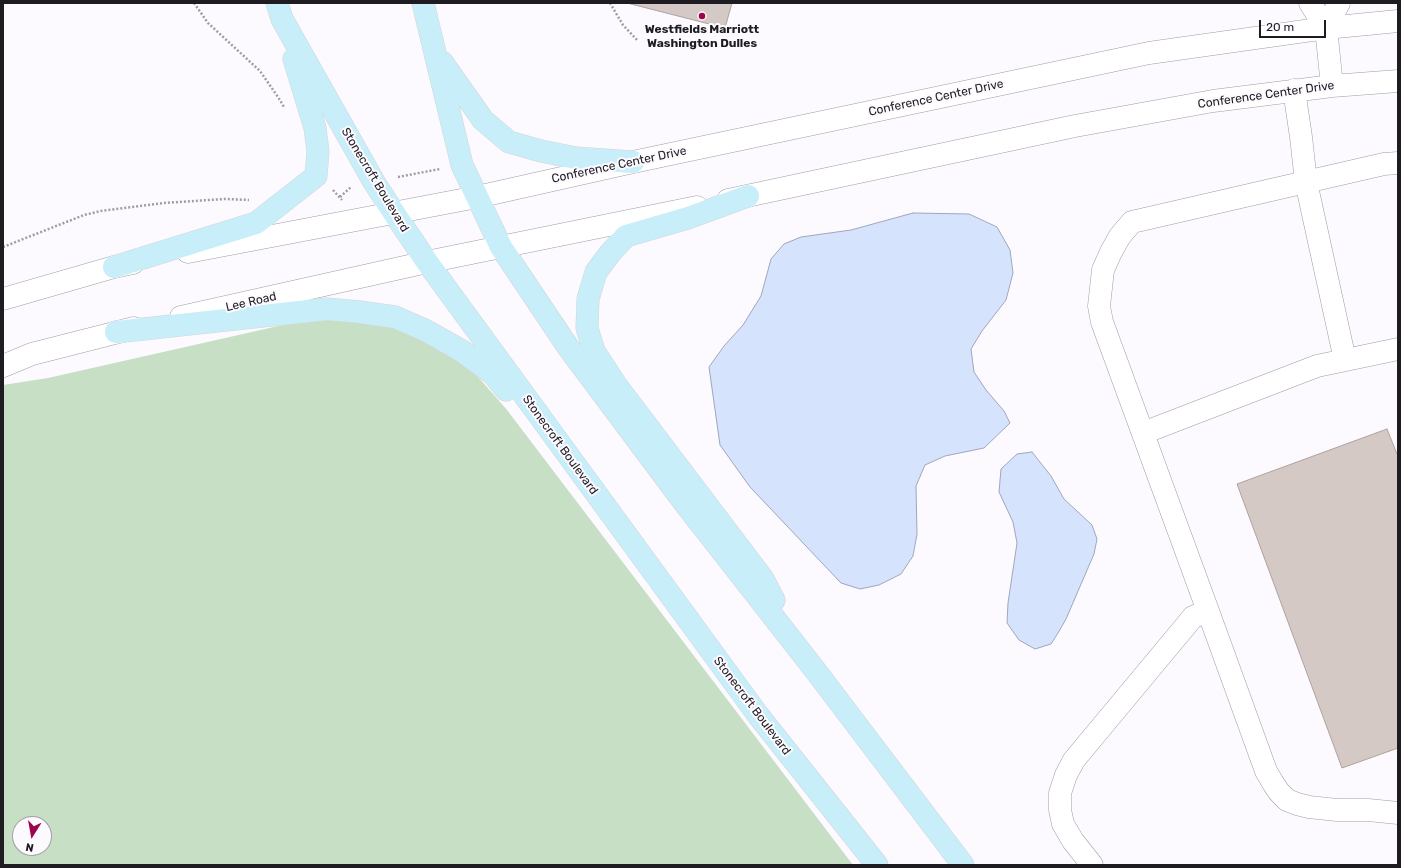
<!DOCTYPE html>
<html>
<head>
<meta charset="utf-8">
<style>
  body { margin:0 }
  #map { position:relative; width:1401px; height:868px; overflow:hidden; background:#fcf9ff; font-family:Rubik,sans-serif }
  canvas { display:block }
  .frame { position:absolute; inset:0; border:4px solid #1e1c20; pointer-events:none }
  .north { position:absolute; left:12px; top:816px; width:40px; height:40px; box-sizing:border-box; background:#fcf9ff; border:1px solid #a3a1a6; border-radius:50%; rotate:191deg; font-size:11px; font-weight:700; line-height:16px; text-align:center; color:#1e1c20 }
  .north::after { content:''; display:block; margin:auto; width:14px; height:18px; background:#9d044d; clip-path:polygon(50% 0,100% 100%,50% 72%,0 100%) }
  .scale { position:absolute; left:1259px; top:20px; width:67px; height:18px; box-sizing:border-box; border:2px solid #1e1c20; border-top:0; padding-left:5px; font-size:12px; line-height:14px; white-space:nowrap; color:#1e1c20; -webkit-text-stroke:3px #fcf9ff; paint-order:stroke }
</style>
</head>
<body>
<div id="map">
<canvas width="1401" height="868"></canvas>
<div class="frame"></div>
<div class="north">N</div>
<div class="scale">20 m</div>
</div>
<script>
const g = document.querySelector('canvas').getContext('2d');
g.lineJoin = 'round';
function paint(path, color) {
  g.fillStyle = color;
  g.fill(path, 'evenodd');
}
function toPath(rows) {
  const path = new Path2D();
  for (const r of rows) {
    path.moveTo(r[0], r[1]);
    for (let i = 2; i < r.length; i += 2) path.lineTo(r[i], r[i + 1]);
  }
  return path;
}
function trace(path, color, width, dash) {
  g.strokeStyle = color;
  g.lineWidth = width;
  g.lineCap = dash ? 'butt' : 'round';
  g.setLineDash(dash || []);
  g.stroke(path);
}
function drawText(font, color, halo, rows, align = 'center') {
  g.font = font + ' Rubik,sans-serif';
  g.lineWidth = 4;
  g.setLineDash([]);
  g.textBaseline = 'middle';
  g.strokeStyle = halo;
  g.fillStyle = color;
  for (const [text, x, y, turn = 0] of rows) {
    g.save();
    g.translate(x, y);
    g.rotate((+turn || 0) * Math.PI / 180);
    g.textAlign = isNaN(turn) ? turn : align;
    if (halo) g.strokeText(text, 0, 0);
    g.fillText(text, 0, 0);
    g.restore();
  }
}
const green = toPath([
  [336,317,403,329,458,359,480,379,507,410,853,865,3,865,3,385,48,378,305,320],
  [20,824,44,824,44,848,20,848]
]);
const water = toPath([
  [913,213,969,214,997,227,1010,250,1013,273,1006,300,982,331,971,349,974,372,986,390,1004,411,1010,423,984,448,945,456,925,465,916,486,917,534,913,556,901,574,879,585,860,589,841,583,750,487,720,445,709,367,724,346,743,325,761,296,771,259,784,244,801,237,851,230,913,213],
  [1032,452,1051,476,1064,499,1092,525,1097,539,1094,554,1066,619,1058,633,1051,644,1035,649,1019,640,1007,623,1008,603,1017,543,1013,522,999,492,1001,469,1017,454,1032,452]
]);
const building = toPath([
  [627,3,732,3,725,28,627,3],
  [1387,429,1397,454,1398,454,1398,748,1342,768,1237,484,1387,429]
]);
const path = toPath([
  [194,3,208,23,260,71,278,97,284,107],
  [610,3,623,25,638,41],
  [398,177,440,169],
  [333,190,342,200],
  [340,197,351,187],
  [3,247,84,215,101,211,163,203,225,199,249,200]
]);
const minor = toPath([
  [1310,3,1326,28,1332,86],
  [1326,28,1339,3],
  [1294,90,1301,137,1306,182,1345,360],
  [728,200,1075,126,1213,101,1332,86,1398,81],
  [188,252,477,197,633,162,1149,53,1326,28,1398,21],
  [3,299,114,267,133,263],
  [181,317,427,262,697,207],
  [3,366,32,354,134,328],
  [1143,433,1317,366,1398,349],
  [1208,611,1102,322,1099,306,1103,270,1111,252,1120,236,1132,222,1384,164,1398,163],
  [1092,865,1073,841,1063,824,1060,810,1060,793,1066,775,1074,760,1193,617,1208,611,1266,771,1273,783,1279,792,1287,800,1297,804,1309,807,1337,810,1368,810,1398,813]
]);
const major = toPath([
  [277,3,282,19,374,182,394,213,427,262,758,715,877,865],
  [423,3,462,165,501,247,568,347,683,501,815,670,963,865],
  [442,62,483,120,509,142,541,151,576,158,633,162],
  [748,196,688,218,626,236,611,252,596,272,588,299,587,328,594,351,616,385,763,579,774,600],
  [114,267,256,223,316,176,318,151,315,128,294,59],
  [116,332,327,309,360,312,395,317,425,330,462,351,493,374,506,390]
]);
const markers = [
  [702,16,4,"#9d044d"]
];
const poiNames = [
  ["Westfields Marriott",702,30],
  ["Washington Dulles",702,44]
];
const streetNames = [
  ["Conference Center Drive",1266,95,-8],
  ["Conference Center Drive",936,98,-12],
  ["Conference Center Drive",619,165,-12],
  ["Stonecroft Boulevard",375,180,59],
  ["Lee Road",251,302,-13],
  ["Stonecroft Boulevard",560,445,54],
  ["Stonecroft Boulevard",752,706,53]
];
paint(green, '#c6dfc5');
paint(water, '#d5e3fd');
trace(water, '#9ea7bb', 1);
paint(building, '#d5c9c5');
trace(building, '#aea29e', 1);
trace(minor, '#a09ca5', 23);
trace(major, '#d6d6d7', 23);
trace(path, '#a09da2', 2.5, [2, 2]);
trace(minor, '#fff', 22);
trace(major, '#c7eef9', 22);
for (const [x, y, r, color] of markers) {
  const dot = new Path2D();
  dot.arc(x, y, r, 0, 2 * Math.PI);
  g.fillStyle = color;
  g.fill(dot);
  trace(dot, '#fcf9ff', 1.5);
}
drawText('bold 12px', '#1e1c20', '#fcf9ff', poiNames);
drawText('12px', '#1e1c20', '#fcf9ff', streetNames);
</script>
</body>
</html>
